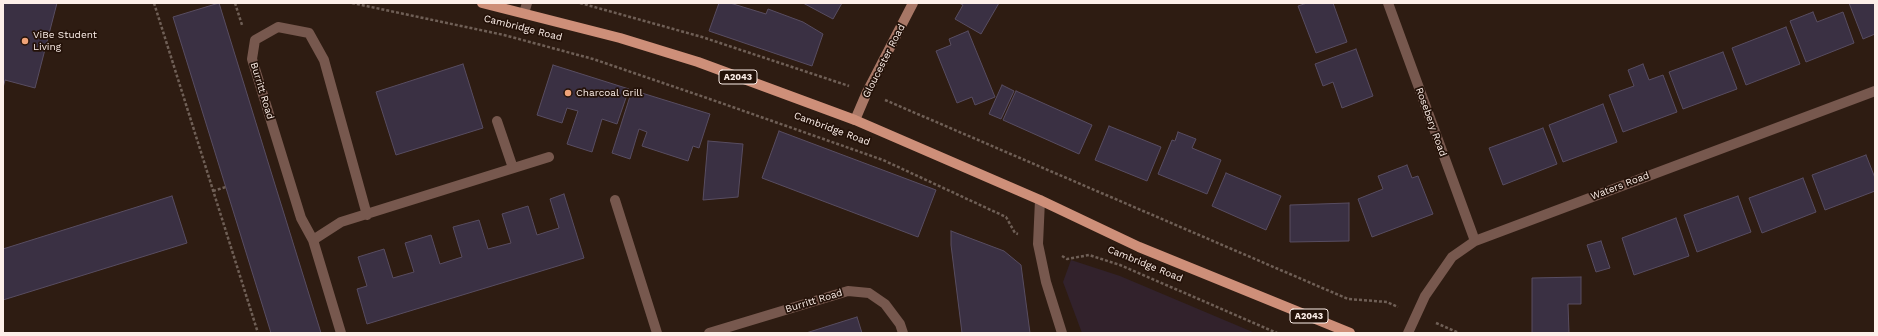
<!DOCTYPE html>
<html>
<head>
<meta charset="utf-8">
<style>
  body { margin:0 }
  #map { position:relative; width:1878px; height:336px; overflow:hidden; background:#2e1c12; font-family:"Work Sans",sans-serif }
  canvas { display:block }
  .frame { position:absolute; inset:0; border:4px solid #fdefe9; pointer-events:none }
</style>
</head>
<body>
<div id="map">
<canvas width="1878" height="336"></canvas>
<div class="frame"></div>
</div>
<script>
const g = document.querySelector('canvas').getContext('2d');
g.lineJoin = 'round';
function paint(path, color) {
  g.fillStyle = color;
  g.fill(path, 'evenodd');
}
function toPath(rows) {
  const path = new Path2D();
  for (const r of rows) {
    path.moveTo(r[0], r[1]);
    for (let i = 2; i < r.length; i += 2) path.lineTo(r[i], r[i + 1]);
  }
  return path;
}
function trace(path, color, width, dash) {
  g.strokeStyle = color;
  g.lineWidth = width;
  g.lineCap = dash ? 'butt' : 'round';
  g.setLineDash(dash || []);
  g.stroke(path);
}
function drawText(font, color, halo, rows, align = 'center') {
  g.font = font + ' "Work Sans",sans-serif';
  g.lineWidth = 3.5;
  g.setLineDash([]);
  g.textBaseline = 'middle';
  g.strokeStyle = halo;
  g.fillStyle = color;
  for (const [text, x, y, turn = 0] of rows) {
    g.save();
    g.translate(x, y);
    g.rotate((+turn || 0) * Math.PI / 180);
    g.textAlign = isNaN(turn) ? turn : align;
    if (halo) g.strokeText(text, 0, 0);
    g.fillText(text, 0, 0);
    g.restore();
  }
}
const industrial = toPath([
  [1071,260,1120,276,1255,333,1082,333,1063,282]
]);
const building = toPath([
  [3,3,57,3,35,88,5,80,3,88,3,3],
  [219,3,272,175,321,333,271,333,173,17,219,3],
  [719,3,730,3,766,14,768,9,803,22,823,34,812,66,709,31,719,3],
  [803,3,842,3,833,19,803,3],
  [959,3,999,3,981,34,955,19,963,5,959,3],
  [1307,3,1333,3,1347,42,1316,53,1298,6,1307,3],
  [1849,3,1875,3,1875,34,1863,39,1849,3],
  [1813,12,1817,22,1843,12,1854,43,1806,62,1790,21,1813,12],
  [1786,27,1800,64,1746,85,1732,48,1786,27],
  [968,31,995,97,975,105,972,97,957,103,936,51,951,45,949,39,968,31],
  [1356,49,1373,96,1342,108,1333,82,1323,86,1315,64,1356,49],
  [1723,52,1737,89,1683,109,1669,72,1723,52],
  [463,64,483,128,396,155,376,92,463,64],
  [1643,64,1649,80,1663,75,1677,112,1623,132,1609,95,1634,86,1628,70,1643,64],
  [553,65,629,89,617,124,602,119,592,152,567,144,578,111,567,108,562,123,537,115,553,65],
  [1002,85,1014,91,1001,119,989,114,1002,85],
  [632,90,710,114,699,148,693,146,688,161,642,146,647,132,639,129,630,159,612,153,632,90],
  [1016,91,1092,125,1079,154,1003,120,1016,91],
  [1603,104,1617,142,1563,162,1549,125,1603,104],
  [1109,126,1161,147,1147,181,1095,160,1109,126],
  [1543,128,1557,164,1503,185,1489,148,1543,128],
  [779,131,936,190,918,237,762,178,779,131],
  [1178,132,1196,139,1192,148,1221,160,1207,194,1158,174,1172,140,1175,141,1178,132],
  [708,141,743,144,738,197,703,200,708,141],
  [1866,155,1875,178,1875,191,1825,210,1812,175,1866,155],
  [1407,165,1412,178,1418,176,1433,214,1372,237,1358,199,1383,189,1378,176,1407,165],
  [1226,173,1281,196,1266,230,1212,206,1226,173],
  [1803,178,1816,212,1762,233,1749,198,1803,178],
  [564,194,584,258,367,324,357,289,367,286,358,257,384,249,393,278,414,272,405,243,431,235,440,264,462,257,453,227,479,220,488,249,511,243,502,214,528,206,537,235,559,228,550,199,564,194],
  [172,196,187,243,3,300,3,249,172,196],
  [1738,196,1751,232,1697,252,1684,215,1738,196],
  [1349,203,1349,241,1290,242,1290,205,1349,203],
  [1676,218,1689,256,1634,275,1622,238,1676,218],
  [951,231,1004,251,1021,265,1030,333,962,333,951,245,951,231],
  [1601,241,1610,268,1596,272,1587,245,1601,241],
  [1581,277,1581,304,1568,304,1569,333,1532,333,1532,278,1581,277],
  [857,317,862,333,806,333,857,317]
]);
const path = toPath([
  [154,3,258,333],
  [235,3,242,25],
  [352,3,504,35,593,59,704,97,883,160,1006,217,1015,233,1018,234],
  [580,3,702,37,849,86],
  [885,100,1348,299,1387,302,1398,307],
  [213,191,226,187],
  [1062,256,1067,259,1089,255,1120,265,1277,333],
  [1436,323,1459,333]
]);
const lane = toPath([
  [524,13,527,3],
  [615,200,657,333]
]);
const street = toPath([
  [1388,3,1475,241],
  [497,121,513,168],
  [1040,200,1038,244,1046,282,1062,333],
  [313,240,341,222,549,157],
  [341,333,313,240,301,218,252,59,255,40,278,27,309,33,324,60,367,215],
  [709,333,848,291,869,293,885,304,900,324,903,333],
  [1408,333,1425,296,1452,257,1475,241,1875,91]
]);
const secondary = toPath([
  [855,120,867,92,913,3]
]);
const primary = toPath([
  [482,3,620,38,698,62,855,120,1040,200,1139,247,1350,333]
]);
const markers = [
  [25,41,4,"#efa378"],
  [568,93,4,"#efa378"]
];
const shields = [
  [738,77,38],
  [1309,316,38]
];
const shieldNames = [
  ["A2043",738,77],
  ["A2043",1309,316]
];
const streetNames = [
  ["Cambridge Road",523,28,14],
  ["Gloucester Road",884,61,-63],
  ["Burritt Road",262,91,73],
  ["Rosebery Road",1431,122,70],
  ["Cambridge Road",832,129,20],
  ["Waters Road",1620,186,-21],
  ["Cambridge Road",1145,264,22],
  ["Burritt Road",814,301,-17]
];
const poiNames = [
  ["ViBe Student",33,35],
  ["Living",33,47],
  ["Charcoal Grill",576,93]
];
paint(industrial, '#32222c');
paint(building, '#3a3043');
trace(building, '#584d61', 1);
trace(path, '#6f5f56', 2.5, [3, 2]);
trace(lane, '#77584e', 10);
trace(street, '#77584e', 10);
trace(secondary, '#a87766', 10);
trace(primary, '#ce8f79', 10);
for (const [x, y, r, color] of markers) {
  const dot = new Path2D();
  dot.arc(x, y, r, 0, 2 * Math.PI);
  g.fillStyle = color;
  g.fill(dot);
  trace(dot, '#241209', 1.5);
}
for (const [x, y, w] of shields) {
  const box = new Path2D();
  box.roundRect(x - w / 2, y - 7, w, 14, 3);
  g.fillStyle = '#241209';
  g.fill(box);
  trace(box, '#fdefe9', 1);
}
drawText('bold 9px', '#fdefe9', null, shieldNames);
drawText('10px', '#fdefe9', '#241209', streetNames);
drawText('10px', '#fdefe9', '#241209', poiNames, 'left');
</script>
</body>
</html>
